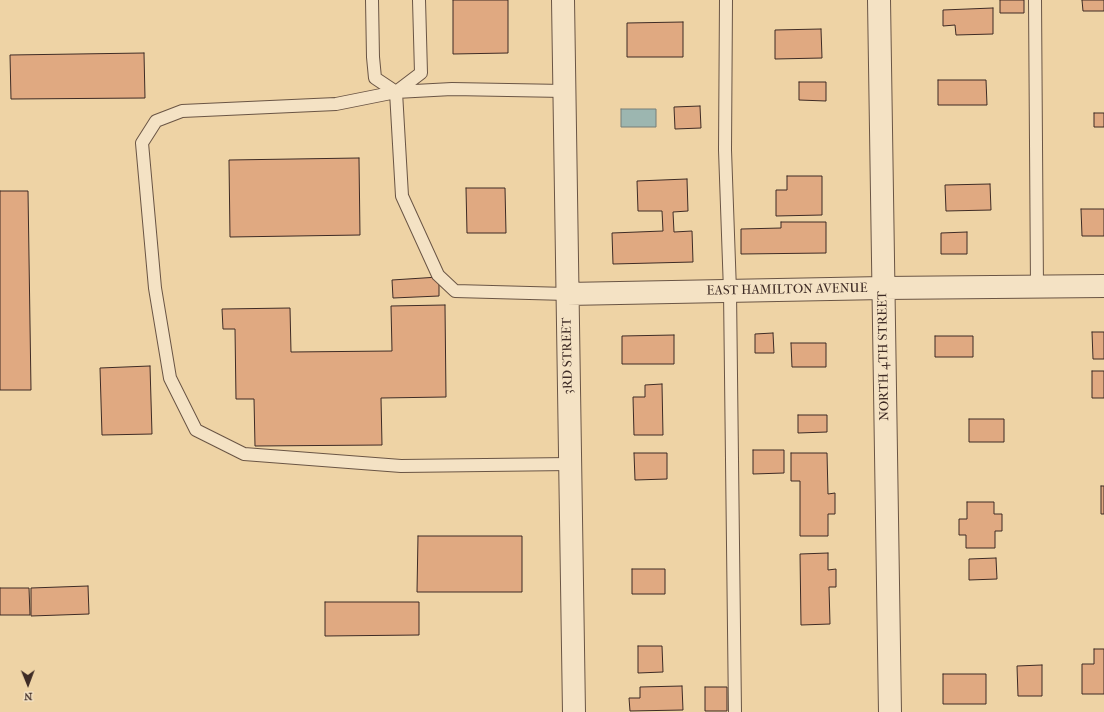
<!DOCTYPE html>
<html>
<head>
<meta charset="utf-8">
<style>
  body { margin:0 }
  #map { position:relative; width:1104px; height:712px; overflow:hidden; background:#eed3a5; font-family:"IM FELL French Canon",serif }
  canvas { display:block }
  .north { position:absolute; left:8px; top:664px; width:40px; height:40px; -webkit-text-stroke:3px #f4e2c4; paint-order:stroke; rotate:179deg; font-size:11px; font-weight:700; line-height:16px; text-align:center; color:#3e2b25 }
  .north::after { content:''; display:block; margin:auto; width:14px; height:18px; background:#3e2b25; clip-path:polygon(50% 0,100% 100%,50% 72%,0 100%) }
</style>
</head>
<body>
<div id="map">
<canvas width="1104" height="712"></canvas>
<div class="north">N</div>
</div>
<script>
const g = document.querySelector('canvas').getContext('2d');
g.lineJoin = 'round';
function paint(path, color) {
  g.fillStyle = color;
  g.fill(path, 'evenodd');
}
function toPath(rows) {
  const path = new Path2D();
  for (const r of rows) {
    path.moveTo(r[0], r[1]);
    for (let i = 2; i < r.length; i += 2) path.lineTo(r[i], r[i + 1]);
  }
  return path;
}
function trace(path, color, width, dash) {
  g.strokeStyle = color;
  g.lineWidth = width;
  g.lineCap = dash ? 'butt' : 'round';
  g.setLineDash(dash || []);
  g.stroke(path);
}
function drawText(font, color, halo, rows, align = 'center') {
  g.font = font + ' "IM FELL French Canon",serif';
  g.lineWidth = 4;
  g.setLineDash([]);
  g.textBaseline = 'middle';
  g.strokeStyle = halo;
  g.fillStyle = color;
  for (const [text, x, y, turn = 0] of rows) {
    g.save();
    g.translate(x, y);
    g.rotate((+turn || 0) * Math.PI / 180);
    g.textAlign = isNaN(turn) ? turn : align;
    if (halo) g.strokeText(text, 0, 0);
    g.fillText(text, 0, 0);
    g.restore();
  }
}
const water = toPath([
  [621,109,656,109,656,127,621,127,621,109]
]);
const building = toPath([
  [453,0,508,0,508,53,453,54,453,0],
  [1000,0,1024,0,1024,13,1000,13,1000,0],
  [1082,0,1104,0,1104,11,1083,11,1082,0],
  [993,8,993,34,956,35,955,25,943,26,943,10,993,8],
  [683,22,683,57,627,57,627,23,683,22],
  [821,29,822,58,775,59,775,30,821,29],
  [144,53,145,98,11,99,10,55,144,53],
  [938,80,986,80,987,105,938,105,938,80],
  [799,82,826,82,826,101,799,100,799,82],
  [700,106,701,128,675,129,674,107,700,106],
  [1094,113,1104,113,1104,127,1094,127,1094,113],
  [359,158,360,235,230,237,229,160,359,158],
  [787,176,822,176,822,215,776,216,776,190,787,190,787,176],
  [687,179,688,211,673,212,674,232,692,231,693,262,613,264,612,233,663,231,662,211,638,211,637,181,687,179],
  [990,184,991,210,946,211,945,185,990,184],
  [466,188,505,188,506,233,467,233,466,188],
  [0,191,28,191,31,390,0,390,0,191],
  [1081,209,1104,209,1104,236,1082,236,1081,209],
  [781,222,826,222,826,253,741,254,741,229,781,228,781,222],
  [967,232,967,254,941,254,941,233,967,232],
  [439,277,439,296,393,298,392,280,439,277],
  [445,305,446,397,381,398,382,445,255,446,254,399,236,399,235,329,223,329,222,309,290,308,291,352,392,351,391,306,445,305],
  [1092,332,1104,332,1104,359,1093,359,1092,332],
  [773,333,774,353,755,353,755,334,773,333],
  [674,335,674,364,622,364,622,336,674,335],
  [935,336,973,336,973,357,935,357,935,336],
  [791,343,826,343,826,367,792,367,791,343],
  [150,366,152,434,102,435,100,368,150,366],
  [1092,371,1104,371,1104,398,1092,398,1092,371],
  [662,384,663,435,634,435,633,397,645,397,645,385,662,384],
  [798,415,827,415,827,432,798,433,798,415],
  [969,419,1004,419,1004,442,969,442,969,419],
  [753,450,784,450,784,473,753,474,753,450],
  [634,453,667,453,667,479,635,480,634,453],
  [791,453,827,453,828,494,835,493,835,514,828,514,828,536,800,536,800,481,791,481,791,453],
  [1101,486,1104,486,1104,514,1101,514,1101,486],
  [967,502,994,502,994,514,1002,514,1002,531,995,531,995,548,966,548,966,535,959,535,959,519,967,519,967,502],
  [418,536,522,536,522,592,417,592,418,536],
  [828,553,828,570,836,569,836,587,829,587,830,624,801,625,800,554,828,553],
  [996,558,997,579,969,580,969,559,996,558],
  [632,569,665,569,665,594,632,594,632,569],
  [88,586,89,614,31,616,31,588,88,586],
  [0,588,29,588,30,615,0,615,0,588],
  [325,602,419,602,419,635,325,636,325,602],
  [638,646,662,646,663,672,638,673,638,646],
  [1094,649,1104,649,1104,694,1082,694,1082,664,1094,664,1094,649],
  [1042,665,1042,696,1018,696,1017,666,1042,665],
  [943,674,986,674,986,704,943,704,943,674],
  [682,686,683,710,630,711,629,698,640,698,640,687,682,686],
  [705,687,727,687,727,711,705,711,705,687]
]);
const lane = toPath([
  [372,0,373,57,375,78,396,92],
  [726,0,725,150,730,291,735,712],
  [1035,0,1037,287],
  [564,91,452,89,396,92,336,104,182,111,156,121,142,143,155,288,170,378,196,430,244,454,401,466,570,464],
  [396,92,402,196,438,275,455,291,567,294],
  [396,92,421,73,419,0]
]);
const street = toPath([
  [563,0,574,712],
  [879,0,890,712],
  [567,294,883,288,1104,286]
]);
const streetNames = [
  ["EAST HAMILTON AVENUE",787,290,-1],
  ["3RD STREET",568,356,-91],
  ["NORTH 4TH STREET",884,356,-91]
];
paint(water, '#9cb6b0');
trace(water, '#767e78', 1);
paint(building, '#e0a981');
trace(building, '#3e2b25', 1);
trace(lane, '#6a5545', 14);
trace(street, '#6a5545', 24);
trace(lane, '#f4e2c4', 12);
trace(street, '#f4e2c4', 22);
drawText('13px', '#3e2b25', '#f4e2c4', streetNames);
</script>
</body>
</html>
